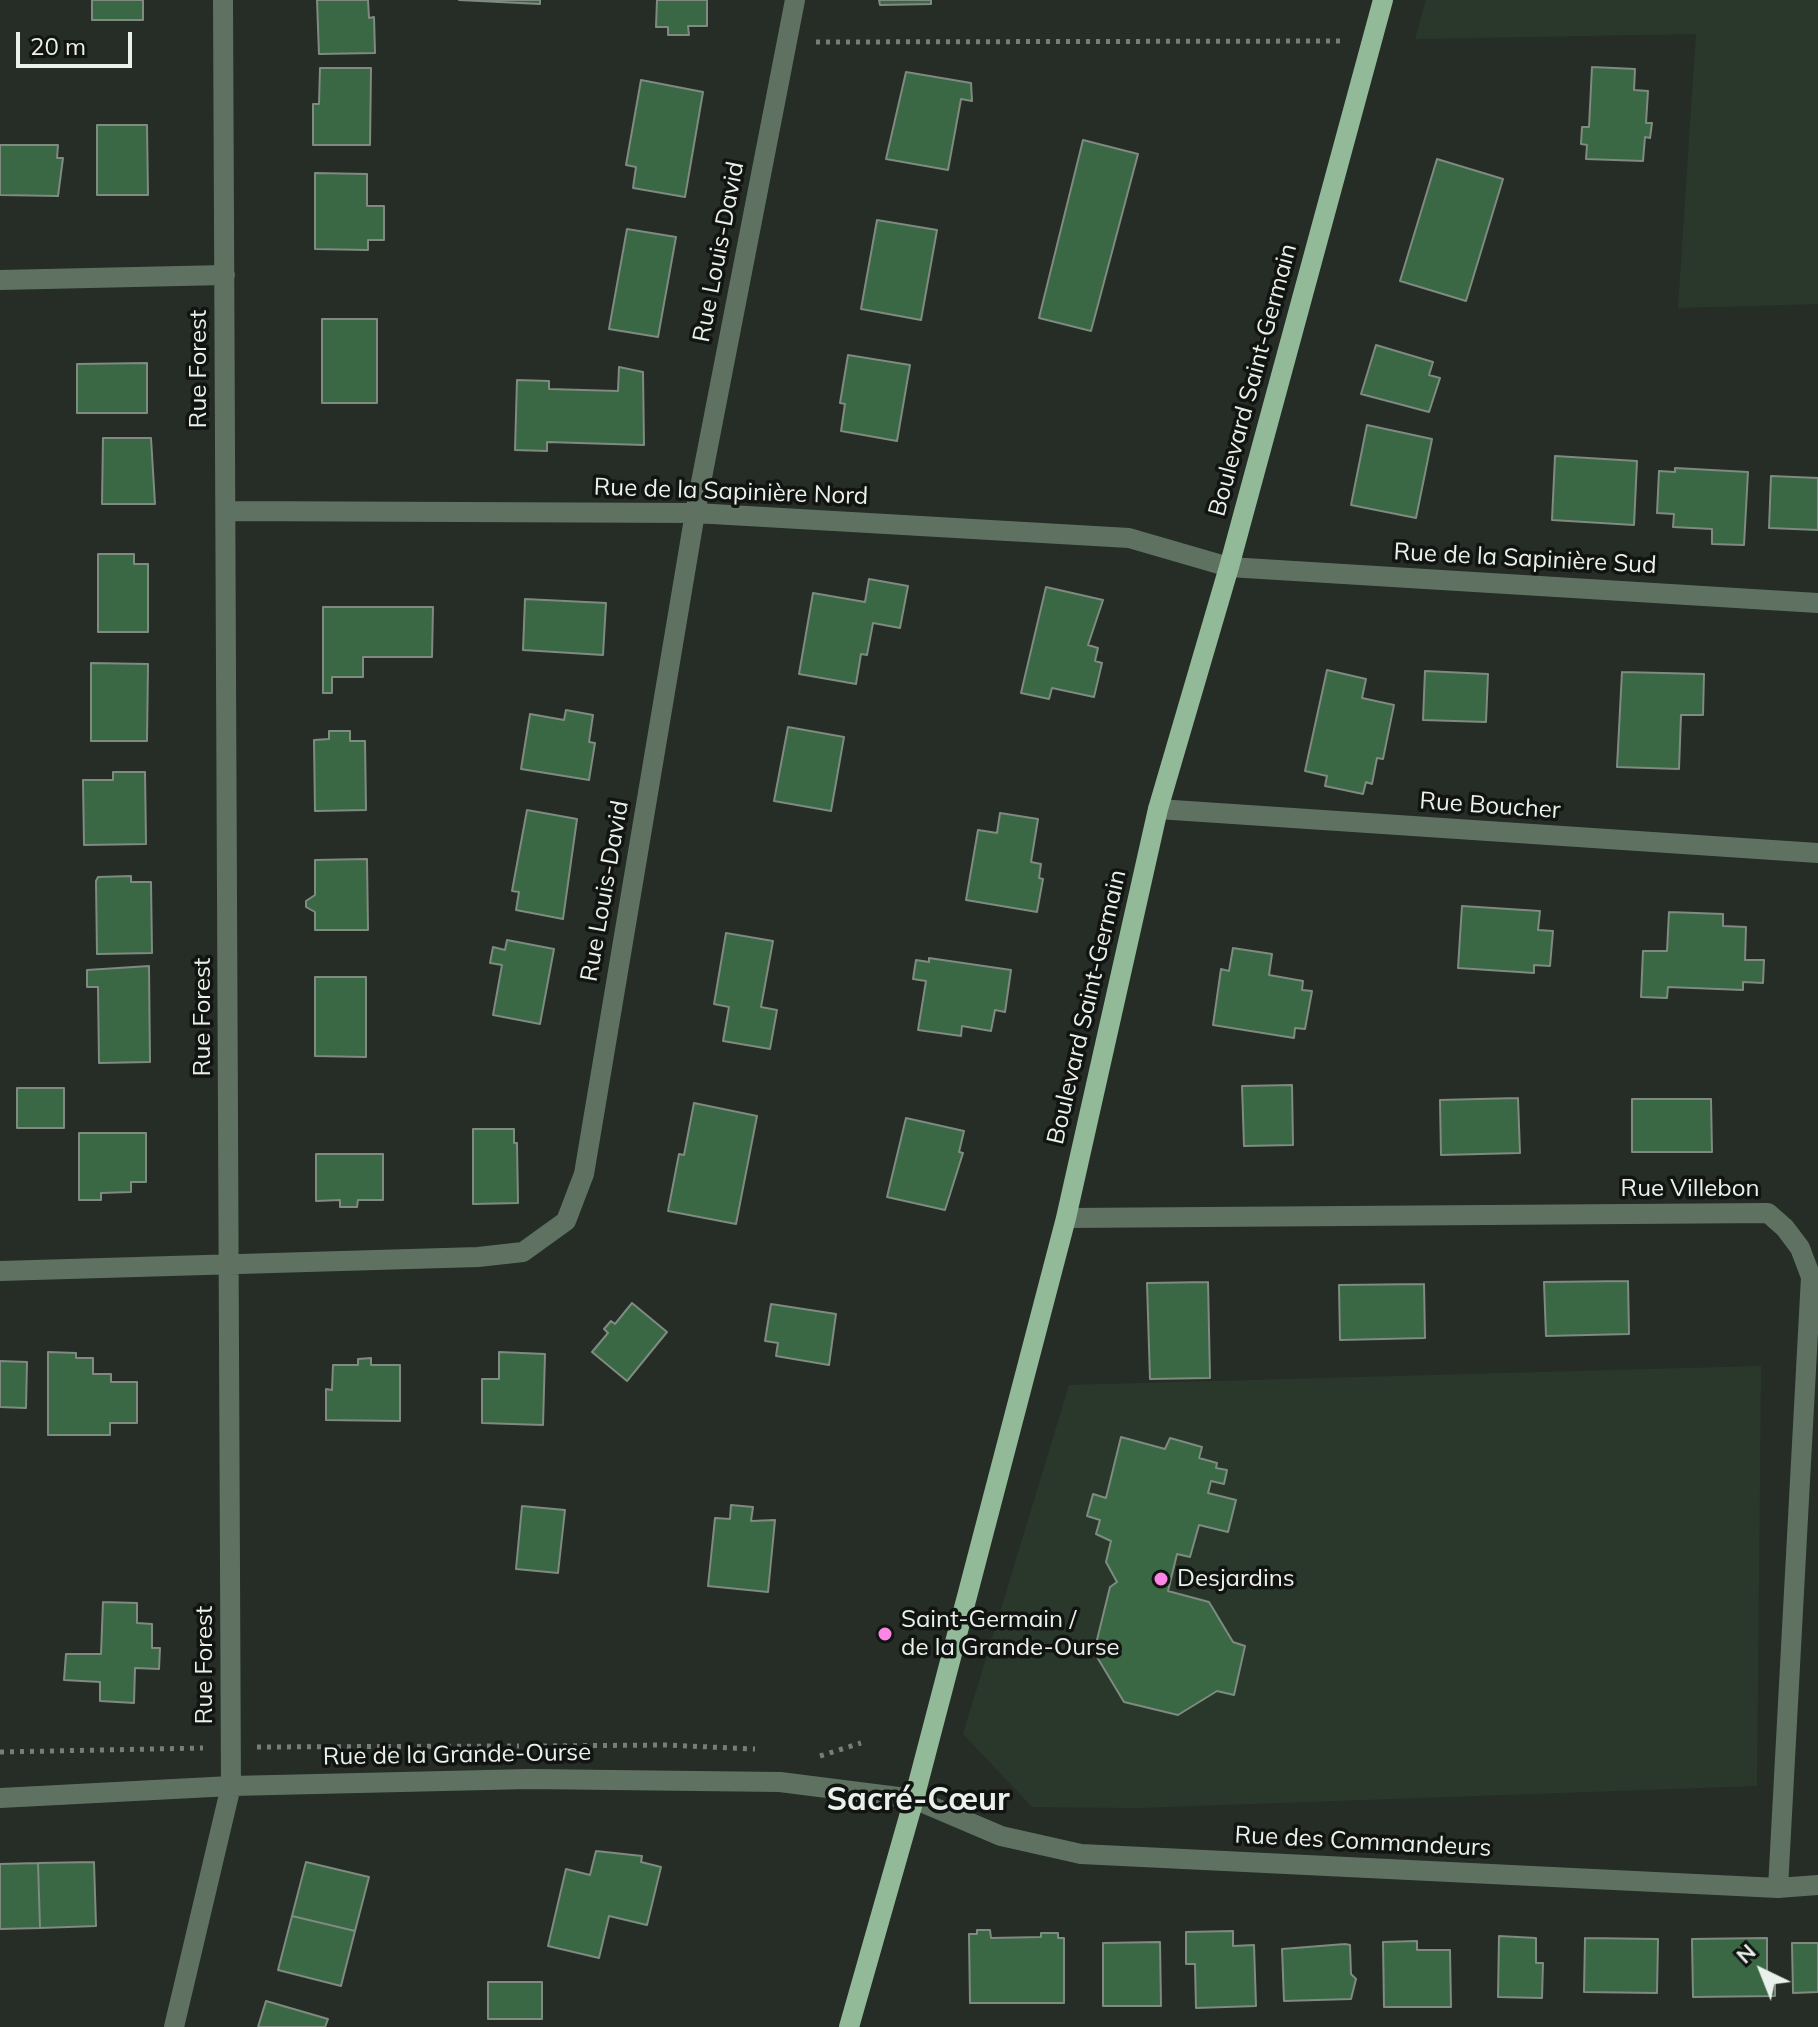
<!DOCTYPE html>
<html>
<head>
<meta charset="utf-8">
<style>
  body { margin:0 }
  #map { position:relative; width:1818px; height:2027px; overflow:hidden; background:#252d26; font-family:Mulish,sans-serif }
  canvas { display:block }
  .north { position:absolute; left:1722px; top:1931px; width:80px; height:80px; -webkit-text-stroke:6px #111411; paint-order:stroke; rotate:317deg; font-size:22px; font-weight:700; line-height:32px; text-align:center; color:#eaf0eb }
  .north::after { content:''; display:block; margin:auto; width:28px; height:36px; background:#eaf0eb; clip-path:polygon(50% 0,100% 100%,50% 72%,0 100%) }
  .scale { position:absolute; left:16px; top:32px; width:116px; height:36px; box-sizing:border-box; border:4px solid #eaf0eb; border-top:0; padding-left:10px; font-size:24px; line-height:28px; white-space:nowrap; color:#eaf0eb; -webkit-text-stroke:6px #111411; paint-order:stroke }
</style>
</head>
<body>
<div id="map">
<canvas width="1818" height="2027"></canvas>
<div class="north">N</div>
<div class="scale">20 m</div>
</div>
<script>
const g = document.querySelector('canvas').getContext('2d');
g.lineJoin = 'round';
function paint(path, color) {
  g.fillStyle = color;
  g.fill(path, 'evenodd');
}
function toPath(rows) {
  const path = new Path2D();
  for (const r of rows) {
    path.moveTo(r[0], r[1]);
    for (let i = 2; i < r.length; i += 2) path.lineTo(r[i], r[i + 1]);
  }
  return path;
}
function trace(path, color, width, dash) {
  g.strokeStyle = color;
  g.lineWidth = width;
  g.lineCap = dash ? 'butt' : 'round';
  g.setLineDash(dash || []);
  g.stroke(path);
}
function drawText(font, color, halo, rows, align = 'center') {
  g.font = font + ' Mulish,sans-serif';
  g.lineWidth = 7;
  g.setLineDash([]);
  g.textBaseline = 'middle';
  g.strokeStyle = halo;
  g.fillStyle = color;
  for (const [text, x, y, turn = 0] of rows) {
    g.save();
    g.translate(x, y);
    g.rotate((+turn || 0) * Math.PI / 180);
    g.textAlign = isNaN(turn) ? turn : align;
    if (halo) g.strokeText(text, 0, 0);
    g.fillText(text, 0, 0);
    g.restore();
  }
}
const built = toPath([
  [1426,0,1818,0,1818,304,1678,308,1696,34,1415,39],
  [1761,1366,1757,1786,1138,1808,1032,1807,963,1734,1069,1385]
]);
const building = toPath([
  [92,0,143,0,143,20,92,20,92,0],
  [317,0,368,0,369,18,374,17,375,53,319,54,317,0],
  [459,0,540,0,540,4,459,0],
  [657,0,707,0,707,26,688,26,689,35,668,35,668,27,656,27,657,0],
  [879,0,931,0,931,4,880,5,879,0],
  [1592,67,1635,69,1634,90,1648,91,1646,123,1652,123,1650,138,1645,137,1643,161,1586,159,1587,145,1581,144,1582,127,1589,127,1592,67],
  [320,68,371,68,370,145,313,145,313,104,319,104,320,68],
  [906,72,971,83,972,101,961,99,948,170,886,159,906,72],
  [641,80,703,92,685,197,633,188,636,167,626,165,641,80],
  [97,125,147,125,148,195,97,195,97,125],
  [1083,140,1138,154,1091,331,1039,318,1083,140],
  [0,145,58,145,57,158,63,158,58,196,0,195,0,145],
  [1437,159,1503,179,1466,301,1400,281,1437,159],
  [315,173,367,174,367,206,384,206,384,240,368,240,368,250,315,249,315,173],
  [877,220,937,230,921,320,861,309,877,220],
  [627,229,676,237,658,337,609,329,627,229],
  [322,319,377,319,377,403,322,403,322,319],
  [1376,345,1433,362,1429,375,1440,378,1429,412,1361,394,1376,345],
  [848,355,910,365,897,441,841,431,845,404,840,403,848,355],
  [147,363,147,413,77,413,77,364,147,363],
  [619,367,643,372,644,445,547,442,547,451,515,450,517,380,549,381,549,389,618,391,619,367],
  [1367,425,1432,439,1416,518,1351,505,1367,425],
  [103,438,151,438,155,504,102,504,103,438],
  [1555,456,1637,461,1634,525,1552,520,1555,456],
  [1675,468,1748,472,1744,545,1712,544,1712,529,1673,527,1674,514,1657,513,1659,471,1675,472,1675,468],
  [1771,476,1818,478,1818,530,1769,528,1771,476],
  [98,554,134,554,134,564,148,564,148,632,98,632,98,554],
  [869,579,908,586,900,628,873,623,867,655,861,654,856,684,799,674,813,593,865,602,869,579],
  [1046,587,1103,600,1088,645,1098,648,1095,661,1102,663,1094,697,1052,688,1049,699,1021,693,1046,587],
  [525,599,606,603,603,655,523,650,525,599],
  [323,607,433,607,432,657,363,657,363,677,332,677,332,693,323,693,323,607],
  [91,663,148,664,147,741,91,741,91,663],
  [1327,670,1366,679,1362,698,1394,705,1383,759,1377,758,1372,784,1366,782,1363,794,1325,786,1327,776,1305,771,1327,670],
  [1425,671,1488,674,1486,722,1423,720,1425,671],
  [1622,672,1704,674,1703,715,1681,715,1679,769,1617,767,1622,672],
  [566,710,593,715,589,742,595,743,589,780,521,769,530,714,564,720,566,710],
  [788,727,844,737,831,811,774,801,788,727],
  [329,731,350,731,350,741,365,741,366,810,315,811,314,740,329,739,329,731],
  [113,772,145,772,146,844,84,845,83,780,113,780,113,772],
  [527,810,577,819,563,919,516,910,519,892,512,891,527,810],
  [1000,813,1038,819,1031,862,1041,864,1039,878,1043,879,1037,912,966,900,978,830,997,833,1000,813],
  [367,859,368,930,315,930,315,912,306,907,306,901,315,895,315,860,367,859],
  [131,876,131,882,151,882,152,953,97,954,96,881,98,877,131,876],
  [1462,906,1540,911,1538,930,1553,931,1550,966,1534,965,1534,973,1458,968,1462,906],
  [1669,912,1723,914,1723,926,1746,927,1745,960,1764,960,1763,983,1743,982,1743,990,1668,987,1667,998,1641,997,1643,951,1667,951,1669,912],
  [726,933,773,941,761,1007,777,1010,770,1049,723,1041,729,1007,714,1004,726,933],
  [507,940,554,949,540,1024,493,1015,502,965,490,963,493,947,505,950,507,940],
  [1233,948,1272,954,1269,975,1303,981,1302,990,1312,991,1305,1029,1295,1028,1294,1038,1213,1025,1221,969,1229,971,1233,948],
  [929,958,1011,970,1005,1012,995,1010,991,1031,962,1026,961,1036,918,1030,926,981,913,979,916,960,929,962,929,958],
  [149,966,150,1062,99,1063,98,987,87,987,87,970,149,966],
  [315,977,366,977,366,1057,315,1056,315,977],
  [1292,1085,1293,1145,1244,1146,1242,1086,1292,1085],
  [17,1088,64,1088,64,1128,17,1128,17,1088],
  [1518,1098,1520,1153,1441,1155,1440,1100,1518,1098],
  [1632,1099,1711,1099,1712,1152,1632,1152,1632,1099],
  [694,1103,757,1116,736,1224,668,1211,679,1154,684,1155,694,1103],
  [906,1118,964,1131,959,1152,963,1153,945,1210,887,1197,906,1118],
  [473,1129,514,1129,514,1143,517,1143,518,1203,473,1204,473,1129],
  [79,1133,146,1133,146,1182,131,1182,131,1192,101,1193,101,1200,79,1200,79,1133],
  [316,1154,383,1154,383,1200,358,1200,357,1207,340,1207,340,1200,316,1201,316,1154],
  [1628,1281,1629,1334,1546,1336,1544,1282,1628,1281],
  [1208,1282,1210,1378,1150,1379,1147,1283,1208,1282],
  [1424,1284,1425,1338,1340,1340,1339,1285,1424,1284],
  [632,1303,667,1332,627,1381,592,1352,608,1333,604,1329,611,1321,615,1324,632,1303],
  [771,1304,836,1314,829,1365,776,1356,778,1343,765,1341,771,1304],
  [48,1352,76,1353,76,1358,93,1358,93,1374,111,1374,111,1382,137,1382,137,1423,110,1423,110,1435,48,1435,48,1352],
  [499,1352,545,1354,543,1425,482,1423,482,1379,499,1379,499,1352],
  [371,1358,371,1365,400,1365,400,1421,326,1420,326,1389,332,1390,333,1365,358,1365,358,1359,371,1358],
  [0,1361,27,1362,26,1408,0,1407,0,1361],
  [1121,1437,1165,1449,1170,1438,1202,1447,1199,1458,1217,1463,1216,1468,1227,1470,1224,1484,1211,1481,1208,1493,1236,1500,1228,1532,1199,1525,1190,1557,1177,1554,1168,1591,1209,1602,1233,1642,1245,1646,1234,1695,1217,1691,1178,1715,1124,1702,1094,1652,1110,1587,1117,1582,1106,1562,1111,1541,1096,1534,1100,1520,1087,1516,1093,1494,1106,1498,1121,1437],
  [731,1505,753,1507,751,1521,775,1520,768,1592,708,1586,715,1518,730,1519,731,1505],
  [522,1506,565,1510,558,1573,516,1569,522,1506],
  [103,1602,137,1603,137,1623,152,1624,152,1648,160,1648,159,1669,135,1668,134,1703,100,1701,100,1682,64,1680,66,1654,101,1654,103,1602],
  [596,1851,642,1856,641,1862,661,1867,647,1925,609,1916,599,1958,548,1946,566,1869,590,1875,596,1851],
  [94,1862,96,1926,40,1928,38,1863,94,1862],
  [306,1862,369,1877,355,1931,292,1916,306,1862],
  [38,1863,40,1928,0,1929,0,1864,38,1863],
  [292,1916,355,1931,341,1986,278,1970,292,1916],
  [977,1930,990,1930,991,1938,1041,1937,1041,1933,1058,1933,1058,1938,1064,1938,1064,2003,970,2003,969,1934,977,1934,977,1930],
  [1233,1931,1233,1946,1254,1945,1256,2006,1196,2008,1195,1964,1186,1964,1186,1932,1233,1931],
  [1499,1936,1536,1938,1536,1963,1543,1963,1542,1998,1498,1997,1499,1936],
  [1585,1938,1658,1939,1657,1993,1584,1992,1585,1938],
  [1767,1938,1767,1980,1775,1980,1775,1996,1693,1997,1692,1939,1767,1938],
  [1417,1941,1417,1950,1450,1950,1451,2007,1384,2007,1383,1942,1417,1941],
  [1160,1942,1161,2006,1103,2006,1103,1943,1160,1942],
  [1792,1943,1818,1943,1818,1992,1793,1993,1792,1943],
  [1345,1944,1350,1945,1351,1974,1356,1979,1351,1999,1284,2001,1282,1949,1345,1944],
  [488,1982,542,1982,542,2019,488,2019,488,1982],
  [266,2001,328,2019,325,2027,258,2027,266,2001]
]);
const path = toPath([
  [816,42,1342,41],
  [533,1746,665,1745,755,1749],
  [257,1747,519,1746],
  [0,1752,203,1748],
  [820,1756,861,1743]
]);
const minor = toPath([
  [0,280,225,275],
  [226,511,695,513,1129,538,1229,567,1818,603],
  [1158,809,1818,853],
  [1066,1218,1768,1213,1785,1228,1800,1248,1811,1277,1778,1888],
  [0,1271,478,1257,523,1252,566,1221,584,1174,695,513,795,0],
  [0,1798,231,1786,529,1779,780,1782,914,1799,1001,1836,1081,1854,1778,1888,1818,1885],
  [174,2027,231,1786,223,0]
]);
const primary = toPath([
  [849,2027,914,1799,1066,1218,1158,809,1229,567,1383,0]
]);
const markers = [
  [1161,1579,8,"#fb86e5"],
  [885,1634,8,"#fb86e5"]
];
const streetNames = [
  ["Rue Louis-David",719,252,-79],
  ["Rue Forest",199,369,-90],
  ["Boulevard Saint-Germain",1253,380,-75],
  ["Rue de la Sapinière Nord",731,492,2],
  ["Rue de la Sapinière Sud",1525,559,3],
  ["Rue Boucher",1490,806,4],
  ["Rue Louis-David",605,891,-80],
  ["Boulevard Saint-Germain",1087,1007,-77],
  ["Rue Forest",203,1017,-90],
  ["Rue Villebon",1690,1189],
  ["Rue Forest",205,1665,-90],
  ["Rue de la Grande-Ourse",457,1755,-1],
  ["Rue des Commandeurs",1363,1842,3]
];
const poiNames = [
  ["Desjardins",1177,1579],
  ["Saint-Germain /",901,1620],
  ["de la Grande-Ourse",901,1648]
];
const districtNames = [
  ["Sacré-Cœur",918,1800]
];
paint(built, '#2a382c');
paint(building, '#3a6744');
trace(building, '#7f8a81', 2);
trace(path, '#777e78', 5, [4, 6]);
trace(minor, '#5f7262', 20);
trace(primary, '#92ba99', 20);
for (const [x, y, r, color] of markers) {
  const dot = new Path2D();
  dot.arc(x, y, r, 0, 2 * Math.PI);
  g.fillStyle = color;
  g.fill(dot);
  trace(dot, '#111411', 3);
}
drawText('24px', '#eaf0eb', '#111411', streetNames);
drawText('24px', '#eaf0eb', '#111411', poiNames, 'left');
drawText('bold 32px', '#eaf0eb', '#111411', districtNames);
</script>
</body>
</html>
